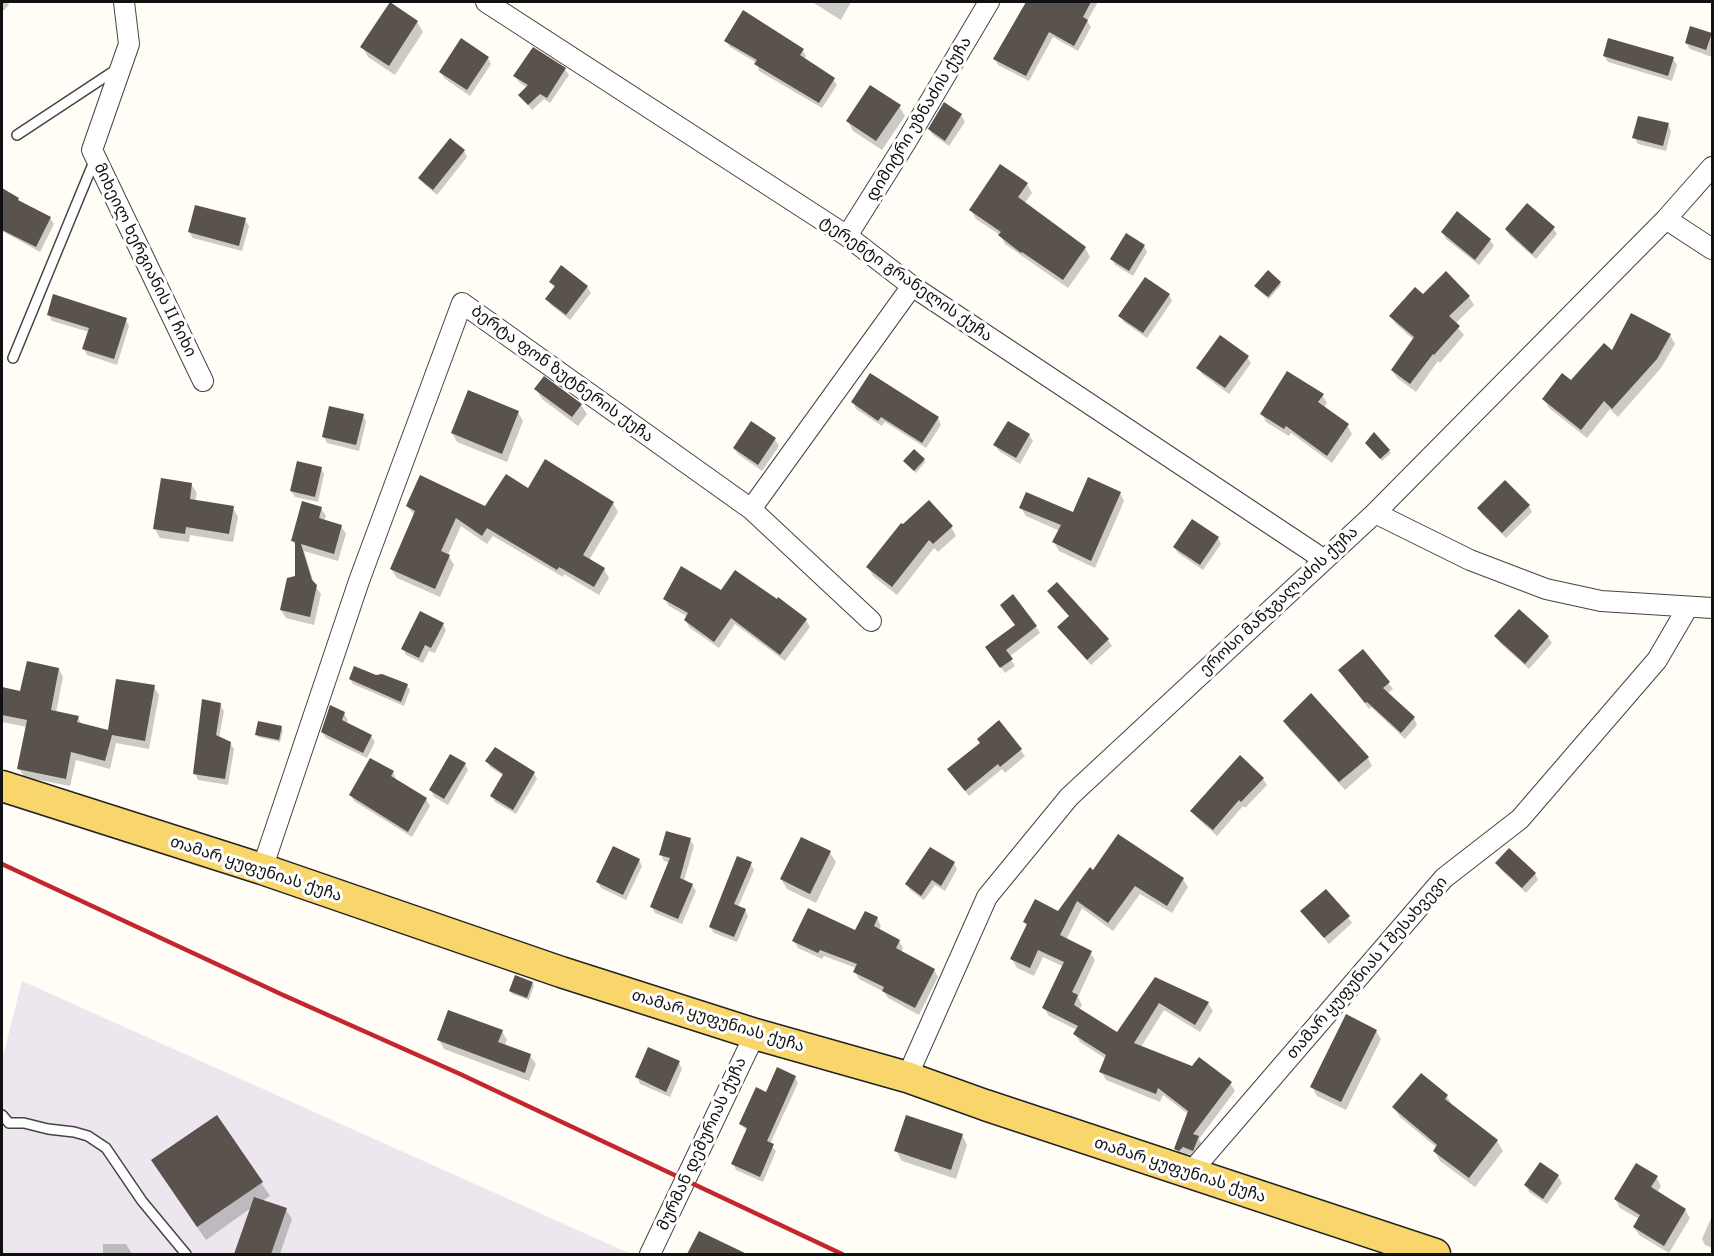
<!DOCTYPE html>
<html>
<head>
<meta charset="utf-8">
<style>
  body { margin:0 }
  #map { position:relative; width:1714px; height:1256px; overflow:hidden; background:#fffdf5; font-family:"Roboto Serif",serif }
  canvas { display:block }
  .frame { position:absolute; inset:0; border:3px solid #111; pointer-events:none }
</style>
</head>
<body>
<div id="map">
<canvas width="1714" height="1256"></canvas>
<div class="frame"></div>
</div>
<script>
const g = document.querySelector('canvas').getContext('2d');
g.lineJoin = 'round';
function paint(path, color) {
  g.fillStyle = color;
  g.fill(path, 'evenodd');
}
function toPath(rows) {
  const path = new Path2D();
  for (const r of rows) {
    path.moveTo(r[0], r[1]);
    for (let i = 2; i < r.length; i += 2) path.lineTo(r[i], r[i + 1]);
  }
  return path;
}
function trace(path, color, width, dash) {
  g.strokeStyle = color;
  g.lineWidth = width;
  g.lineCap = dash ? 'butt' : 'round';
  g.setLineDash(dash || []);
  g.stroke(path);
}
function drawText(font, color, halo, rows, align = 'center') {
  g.font = font + ' "Roboto Serif","Noto Sans Georgian",serif';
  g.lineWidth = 6;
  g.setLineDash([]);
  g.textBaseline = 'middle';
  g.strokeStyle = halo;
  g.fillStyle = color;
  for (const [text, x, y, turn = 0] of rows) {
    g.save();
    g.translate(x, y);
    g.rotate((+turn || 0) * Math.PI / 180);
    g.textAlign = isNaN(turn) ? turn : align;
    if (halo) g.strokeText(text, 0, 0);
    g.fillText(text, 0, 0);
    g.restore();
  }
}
const industrial = toPath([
  [22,981,631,1254,2,1254,2,1060]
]);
const shadow = toPath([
  [2,2,7,2,9,5,2,12],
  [812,2,851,2,841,20],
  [1028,2,1054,2,1064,8,1068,2,1098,2,1087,21,1091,27,1078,51,1053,37,1029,81,998,65,995,59],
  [390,4,417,22,423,32,395,75,368,57,362,47],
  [1691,28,1712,36,1712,57,1690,49,1686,43],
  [726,41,802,50,806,56,804,60,833,79,837,85,822,108,759,71,757,63,730,47],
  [534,49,565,69,569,75,550,103,544,99,532,110,520,95,527,88,519,82,515,76],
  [1604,56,1673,59,1677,65,1672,81,1608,62],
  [488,58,491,64,470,96,444,78,441,72],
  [945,104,961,115,965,122,949,146,933,135,929,129],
  [899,106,905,116,882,150,853,131,848,121],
  [1668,125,1671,131,1666,151,1638,144,1634,137],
  [464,151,467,157,437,195,424,184,420,178],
  [1027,184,1032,193,1024,204,1085,248,1090,257,1068,288,1005,244,1000,235,976,219,971,210],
  [2,190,18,199,20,203,50,218,54,224,40,252,2,231],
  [245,220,249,226,242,251,193,238,189,232],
  [1553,228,1557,234,1536,259,1510,236,1506,230],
  [1443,233,1490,240,1494,246,1479,265,1446,239],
  [1144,246,1147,252,1133,276,1115,265,1112,259],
  [551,282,587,287,591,293,570,320,551,305,547,299,555,289],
  [1280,283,1281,285,1269,299,1257,289],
  [1169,295,1172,301,1147,338,1124,322,1120,316],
  [1423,296,1469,297,1474,305,1455,324,1464,335,1440,363,1438,361,1416,392,1397,378,1392,370,1414,340,1396,324,1391,316],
  [49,315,126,320,129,326,117,365,87,355,84,349,89,332,52,321],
  [1670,335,1675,344,1661,368,1618,417,1610,409,1587,438,1549,408,1544,399,1612,352],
  [1247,357,1251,363,1229,394,1202,374,1198,368],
  [536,389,581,405,587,414,578,426,542,399],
  [1322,395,1327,403,1324,408,1347,425,1352,434,1332,463,1291,433,1289,436,1266,422,1262,414],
  [853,402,938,418,941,425,926,448,885,422,882,426,856,409],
  [518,412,523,421,507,462,457,442,452,433],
  [363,415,366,422,359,451,327,443,323,436],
  [1029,435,1033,441,1020,464,999,451,995,445],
  [775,440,779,446,762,471,738,454,734,448],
  [1369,446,1389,450,1391,453,1382,461],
  [924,460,925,462,916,473,904,461],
  [321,468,324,474,318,502,295,497,291,491],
  [191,484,197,493,195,501,233,508,238,517,233,542,190,535,189,542,160,538,155,529],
  [528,490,613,503,618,512,589,560,604,569,609,578,599,595,564,574,563,577,493,536,487,544,461,526,448,555,454,565,440,597,397,578,391,569,415,516,407,506,486,508],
  [1120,493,1124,501,1095,568,1059,551,1054,542,1060,531,1026,516,1021,508,1074,514],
  [1529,506,1532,512,1506,538,1482,514,1479,508],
  [321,508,326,516,324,521,341,526,346,534,338,561,304,551,314,584,321,594,314,625,286,618,281,610,297,577,296,547,293,541],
  [903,526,951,527,956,536,938,552,934,548,897,595,873,576,868,567],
  [1218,538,1221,544,1203,570,1178,553,1174,547],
  [722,592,806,620,810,627,785,661,735,624,719,648,690,628,685,620,688,617,669,606,665,599],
  [1049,592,1108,640,1112,646,1091,665,1059,628,1070,617],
  [1519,611,1548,637,1552,643,1529,669,1500,643,1496,636],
  [443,624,446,630,435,653,429,651,423,663,406,655,403,649],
  [1036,627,1040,633,1009,657,1015,666,1005,673,990,653],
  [1363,651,1393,689,1387,694,1414,718,1417,725,1405,739,1371,707,1369,709,1340,670],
  [59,669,63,677,56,713,78,717,82,725,109,731,154,687,159,695,149,749,116,743,110,769,76,760,70,786,24,777,19,768,27,727,2,722,2,689,22,692],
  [376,677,407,685,410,690,404,706,353,684,350,679],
  [220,705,224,711,219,738,230,743,234,749,228,785,198,780,195,773],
  [344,713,348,720,346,724,371,736,375,742,367,758,326,738,322,732],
  [1284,721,1368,758,1372,766,1345,790,1289,729],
  [999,722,1025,756,1005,773,1002,769,969,796,949,770,981,744],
  [281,727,283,730,280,742,258,737,257,734],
  [487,761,534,773,537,779,516,814,495,802,492,796,504,776,490,767],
  [465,764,468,770,448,805,434,797,431,790],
  [393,772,396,779,395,781,426,799,430,806,412,837,354,801,351,795],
  [1263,779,1267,785,1245,808,1243,806,1217,836,1196,817,1192,811],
  [690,839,694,846,684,881,692,885,696,891,682,924,655,913,652,907,670,863,664,861,661,855],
  [930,849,954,863,957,869,945,891,935,885,924,900,910,890,907,884],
  [830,853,836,862,816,903,787,889,781,879],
  [639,860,642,866,626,900,601,888,598,882],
  [750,863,754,870,738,907,745,910,748,916,737,942,714,933,710,927],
  [1497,863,1535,874,1538,880,1526,893,1500,869],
  [1093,872,1183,879,1188,887,1172,913,1140,894,1113,931,1082,908,1066,940,1090,952,1095,960,1078,997,1082,1005,1079,1010,1118,1034,1156,979,1208,1003,1213,1011,1200,1032,1164,1010,1141,1047,1230,1083,1235,1091,1199,1139,1203,1146,1198,1158,1188,1154,1184,1159,1180,1157,1176,1149,1188,1114,1163,1095,1160,1102,1106,1080,1101,1071,1106,1059,1080,1042,1075,1034,1077,1030,1049,1016,1044,1008,1064,967,1043,957,1034,976,1017,968,1012,959,1027,926,1025,922,1058,913],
  [1302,912,1348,917,1352,923,1329,944],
  [877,918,881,926,879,930,899,941,903,948,901,953,934,970,938,977,919,1015,888,998,884,992,859,979,855,972,856,968,824,956,822,959,798,948,794,941,856,932],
  [532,983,534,986,529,1000,512,994,510,991],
  [502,1031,507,1040,505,1046,530,1056,536,1064,529,1081,444,1049,439,1040],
  [1376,1031,1381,1039,1346,1110,1317,1096,1312,1087],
  [679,1063,682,1069,670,1097,640,1084,637,1077],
  [1421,1075,1447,1096,1452,1106,1497,1141,1503,1151,1475,1187,1440,1161,1435,1151,1437,1148,1400,1117,1394,1108],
  [795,1077,798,1083,770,1144,776,1151,763,1182,736,1170,733,1164,747,1131,741,1124,767,1094],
  [217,1117,270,1196,262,1201,286,1210,292,1219,280,1254,235,1254,251,1208,206,1240,161,1174],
  [962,1135,967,1145,956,1179,902,1161,896,1151],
  [1540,1164,1558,1176,1562,1183,1547,1204,1529,1192,1526,1185],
  [1656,1177,1661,1186,1657,1193,1685,1210,1690,1218,1669,1253,1639,1235,1634,1227,1639,1219,1620,1208,1615,1199],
  [1712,1216,1712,1248,1705,1245,1702,1239],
  [700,1233,743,1254,689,1254],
  [103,1244,126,1244,132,1254,103,1254]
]);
const building = toPath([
  [390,2,418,21,389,66,360,47],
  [1026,2,1091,2,1083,17,1088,20,1074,46,1049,32,1026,76,993,59],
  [743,10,804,49,800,55,835,78,819,103,754,64,757,60,724,41],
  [1690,26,1712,33,1706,50,1685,43],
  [461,38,489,57,467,90,439,72],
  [1608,38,1674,57,1668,76,1603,56],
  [533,47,566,68,547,98,540,94,528,105,518,95,528,85,513,76],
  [870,85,901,105,876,141,846,121],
  [944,102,962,114,945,141,928,129],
  [1638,116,1669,123,1663,146,1632,138],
  [450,138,465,150,433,190,418,178],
  [1000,164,1028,183,1018,197,1086,247,1063,280,1022,252,1021,253,998,235,1001,232,969,210],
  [2,188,19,198,18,200,51,217,36,247,2,230],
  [1527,203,1555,227,1532,254,1505,229],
  [195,205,246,218,239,246,188,232],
  [1457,211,1491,239,1475,260,1441,232],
  [1126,233,1145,245,1129,271,1110,259],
  [561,265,588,286,566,315,545,299,555,286,549,282],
  [1268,270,1281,282,1268,297,1254,286],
  [1446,271,1470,296,1449,316,1460,326,1434,355,1433,354,1410,384,1391,370,1414,337,1389,316,1415,287,1423,294],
  [1145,277,1170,294,1143,333,1118,316],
  [53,294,127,318,114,359,82,349,89,328,47,315],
  [1631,313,1671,334,1657,359,1612,409,1604,401,1581,430,1542,399,1562,373,1571,380,1604,343,1612,350],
  [1220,335,1249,356,1225,388,1196,368],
  [1287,371,1324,394,1318,402,1349,424,1327,456,1286,426,1284,429,1260,414],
  [870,373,939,417,922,443,881,417,878,421,851,402],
  [544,376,582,404,572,417,534,389],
  [468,390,519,411,502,454,451,433],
  [329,406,364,414,356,445,322,437],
  [751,421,776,438,758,465,733,448],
  [1008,421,1030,434,1016,458,993,445],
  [1374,432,1390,450,1380,459,1365,443],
  [914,449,925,459,914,471,903,461],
  [545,459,614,502,583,555,605,568,594,587,559,567,557,570,487,528,482,536,456,518,441,551,450,555,435,589,390,569,415,511,406,506,420,475,485,506,506,474,528,488],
  [297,461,322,467,315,497,290,491],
  [1088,477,1121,492,1091,561,1052,542,1061,525,1019,508,1026,492,1073,512],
  [161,478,192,483,190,499,234,506,229,534,186,527,185,534,153,529],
  [1505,480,1530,505,1502,533,1477,508],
  [929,500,953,526,933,544,929,540,892,587,866,567,901,523,903,524],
  [302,501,322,507,319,518,342,525,334,554,301,544,312,580,317,585,310,617,280,610,287,578,295,576,295,542,291,541],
  [1192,519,1219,537,1200,565,1173,547],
  [681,566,721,590,735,570,777,599,778,597,807,619,780,655,731,618,714,642,684,620,688,613,663,599],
  [1057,582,1109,639,1087,660,1057,627,1069,616,1047,591],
  [1013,594,1037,626,1006,650,1013,659,1000,668,985,647,1015,625,1000,605],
  [1519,609,1549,636,1525,664,1494,636],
  [420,611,444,623,431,648,425,645,419,658,401,649],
  [1363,649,1390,682,1383,688,1415,717,1401,733,1367,702,1365,703,1338,670],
  [27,661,59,668,51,710,79,716,77,722,108,730,116,679,155,685,145,741,112,735,105,761,71,752,66,779,17,769,27,720,2,715,2,687,20,691],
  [354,666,376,675,382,674,408,684,401,702,349,679],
  [1311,693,1369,757,1339,782,1283,721],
  [202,699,221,703,216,735,231,742,225,779,193,774],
  [330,705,345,712,342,720,372,735,363,753,321,732],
  [999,720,1022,749,1000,767,998,764,965,791,947,769,980,743,977,739],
  [258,721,282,726,279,740,255,735],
  [495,747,535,772,513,810,490,796,503,774,485,761],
  [450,754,466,763,444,799,429,790],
  [1240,755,1264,778,1241,802,1239,800,1213,830,1190,811],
  [370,758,394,771,391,776,427,798,408,832,349,795],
  [666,831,691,838,680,878,693,884,678,919,650,907,670,858,659,855],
  [1118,834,1184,878,1167,906,1135,886,1108,923,1077,901,1060,935,1092,951,1072,992,1078,995,1074,1005,1117,1032,1155,977,1209,1002,1195,1025,1159,1003,1134,1043,1192,1066,1199,1057,1232,1082,1193,1134,1199,1136,1193,1151,1183,1147,1179,1151,1174,1149,1188,1111,1158,1088,1156,1094,1099,1072,1106,1055,1073,1034,1078,1026,1042,1008,1064,962,1038,950,1030,968,1010,959,1027,924,1023,922,1035,899,1058,911,1090,867,1093,870],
  [801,837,831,851,810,894,780,879],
  [613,846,640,859,623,895,596,882],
  [930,847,955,862,941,886,932,880,921,896,905,884],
  [1509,848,1536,873,1522,888,1495,863],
  [737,856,752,862,734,904,746,909,734,937,709,927],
  [1326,889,1350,916,1324,938,1300,911],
  [808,908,855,930,865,911,878,917,874,926,900,940,896,948,935,969,915,1008,882,991,884,987,853,972,857,964,820,950,818,953,792,941],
  [515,975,533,982,527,998,509,991],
  [448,1010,503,1030,498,1042,531,1054,525,1073,437,1040],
  [1346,1014,1377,1030,1341,1102,1310,1087],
  [648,1047,680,1061,666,1092,635,1077],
  [777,1067,796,1076,767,1141,774,1144,760,1177,731,1164,747,1128,739,1124,756,1087,766,1092],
  [1421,1073,1448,1095,1445,1099,1498,1140,1469,1178,1433,1151,1437,1145,1392,1107],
  [217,1115,263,1182,197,1227,151,1160],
  [906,1115,963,1134,951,1170,894,1151],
  [1540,1162,1559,1175,1543,1199,1524,1185],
  [1636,1163,1658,1176,1651,1187,1686,1209,1664,1246,1633,1227,1640,1215,1614,1199],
  [254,1197,287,1208,271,1254,234,1254],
  [699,1231,747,1254,687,1254]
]);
const lane = toPath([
  [17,135,117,69],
  [13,358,95,159],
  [2,1115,9,1123,24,1123,48,1129,74,1132,88,1136,106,1148,142,1201,186,1254]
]);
const street = toPath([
  [124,2,129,44,92,150,203,381],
  [486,2,847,236,912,286,1323,559],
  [1666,219,1712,249],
  [847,236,906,142,989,2],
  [751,509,912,286],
  [1375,513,1470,560,1546,589,1601,601,1712,608],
  [262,869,359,581,462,303,751,509,871,621],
  [907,1077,987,897,1069,797,1375,513,1666,219,1712,167],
  [1190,1173,1444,878,1520,819,1657,660,1688,607],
  [650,1254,755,1034]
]);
const primary = toPath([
  [2,786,262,869,561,972,755,1034,907,1077,985,1105,1435,1254]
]);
const rail = toPath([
  [2,864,283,995,460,1074,842,1254]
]);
const streetNames = [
  ["დიმიტრი უზნაძის ქუჩა",919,119,-59],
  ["მიხეილ ხერგიანის II ჩიხი",145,260,64],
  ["ტერენტი გრანელის ქუჩა",906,279,35],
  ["ბერტა ფონ ზუტნერის ქუჩა",562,374,36],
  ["ეროსი მანჯგალაძის ქუჩა",1279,601,-43],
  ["თამარ ყუფუნიას ქუჩა",256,869,18],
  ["თამარ ყუფუნიას I შესახვევი",1367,968,-49],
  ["თამარ ყუფუნიას ქუჩა",718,1021,17],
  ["მურმან დემურიას ქუჩა",702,1144,-65],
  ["თამარ ყუფუნიას ქუჩა",1180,1170,18]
];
paint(industrial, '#eee6ef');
paint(shadow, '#0003');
paint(building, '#5a524d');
trace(lane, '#444', 12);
trace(street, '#444', 22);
trace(primary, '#222', 33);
trace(lane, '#fff', 9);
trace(street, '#fff', 20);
trace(primary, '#f9d66b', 30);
trace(rail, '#c4262e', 4.5);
drawText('16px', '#111', '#fff', streetNames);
</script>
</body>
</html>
